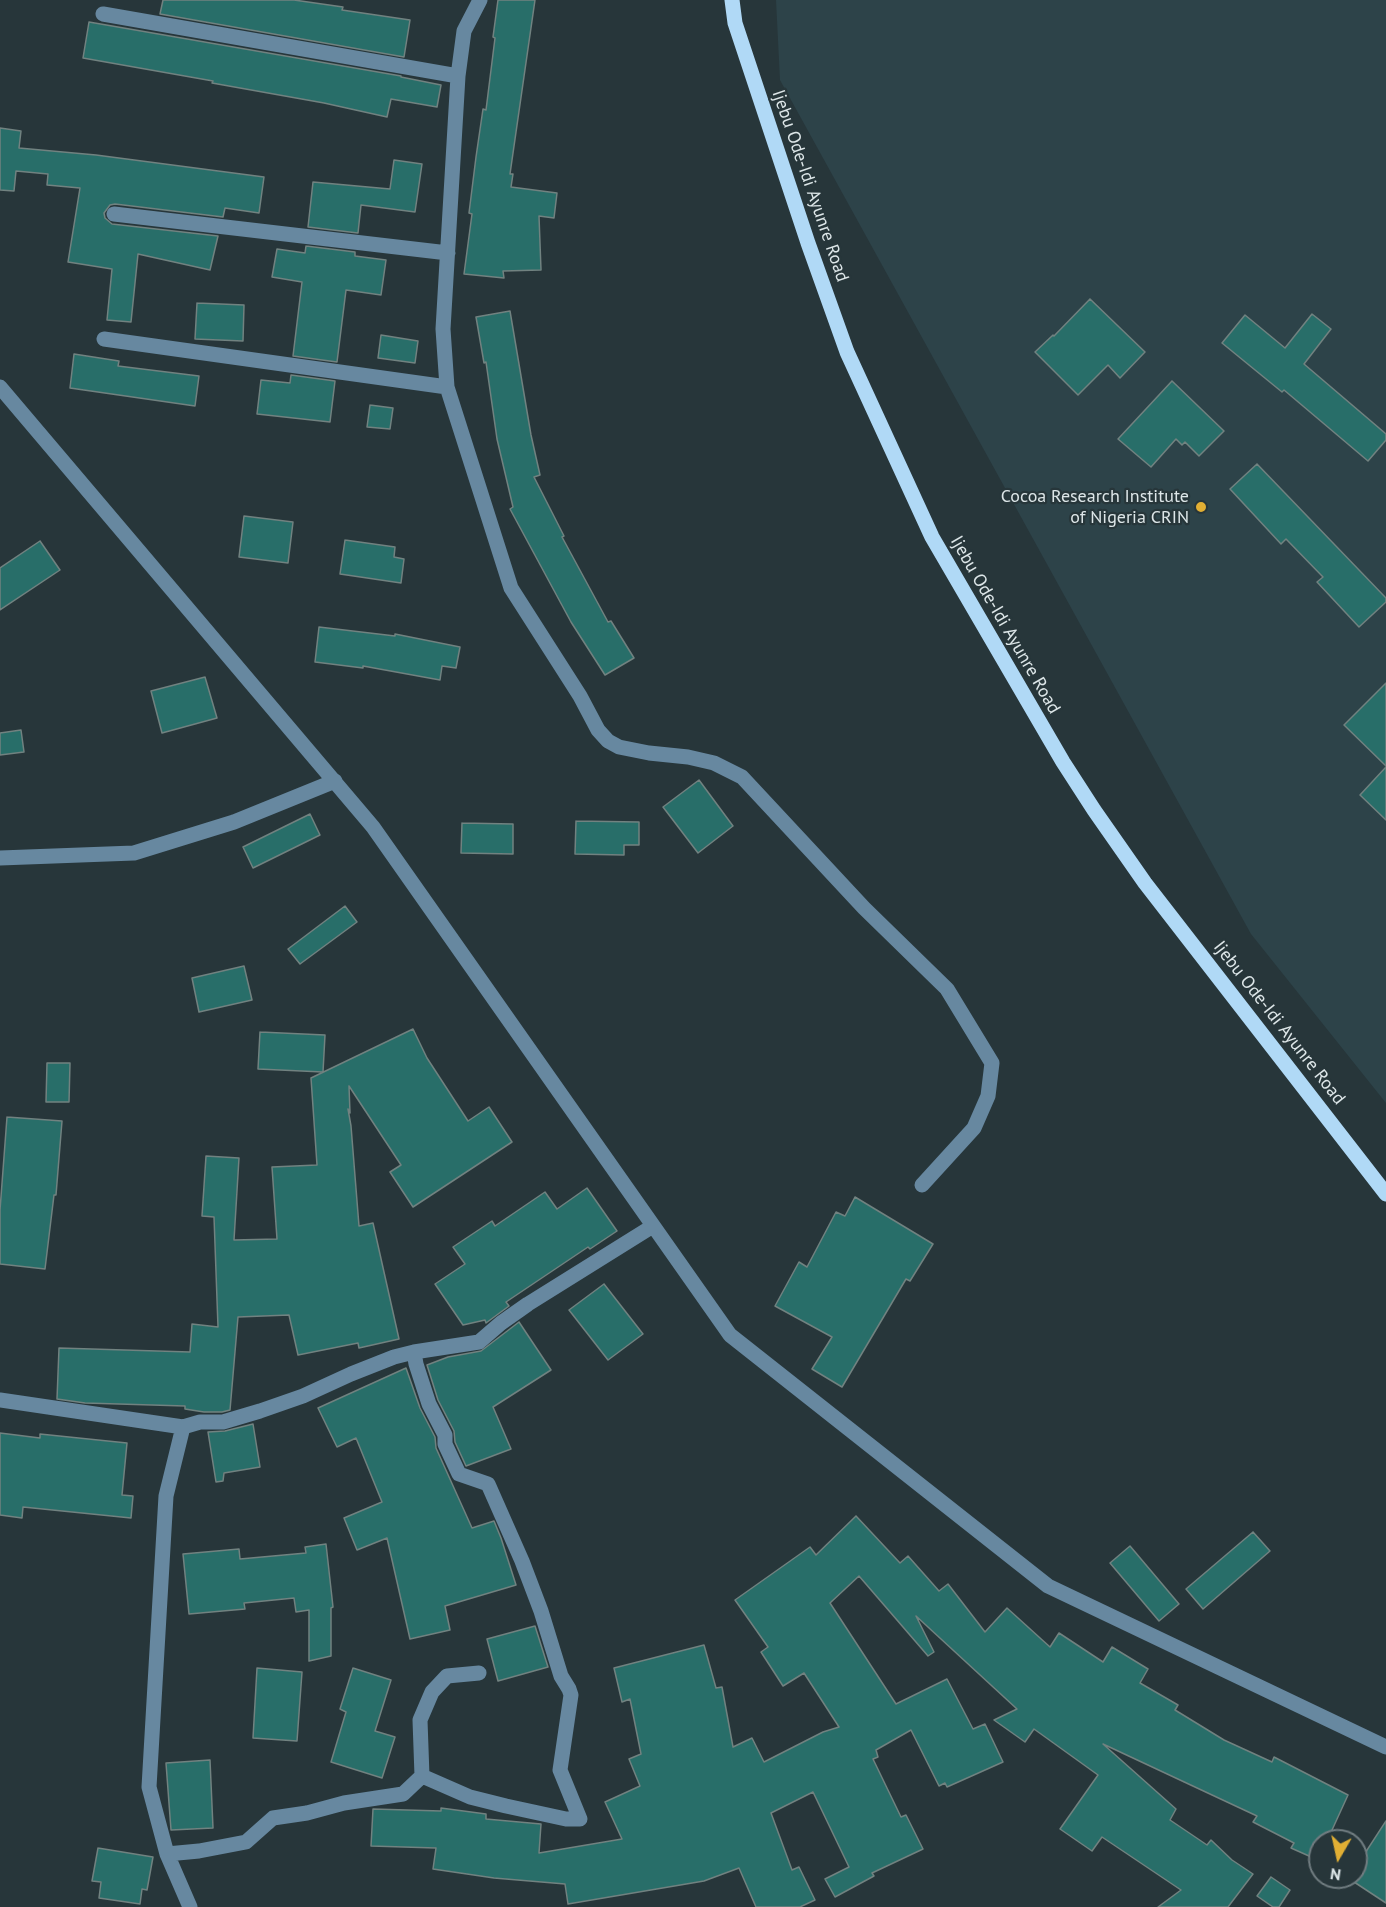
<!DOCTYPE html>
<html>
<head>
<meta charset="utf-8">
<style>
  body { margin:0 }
  #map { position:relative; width:1386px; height:1907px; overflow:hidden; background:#27363a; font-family:"PT Sans",sans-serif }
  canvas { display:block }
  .north { position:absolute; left:1308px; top:1829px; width:60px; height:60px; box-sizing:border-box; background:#27363a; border:2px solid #707c80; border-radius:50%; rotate:189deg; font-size:16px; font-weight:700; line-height:24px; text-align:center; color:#dde6e8 }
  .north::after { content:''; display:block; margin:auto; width:21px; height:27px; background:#e1af34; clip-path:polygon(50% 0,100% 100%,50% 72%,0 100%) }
</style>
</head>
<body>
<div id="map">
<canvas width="1386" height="1907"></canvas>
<div class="north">N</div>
</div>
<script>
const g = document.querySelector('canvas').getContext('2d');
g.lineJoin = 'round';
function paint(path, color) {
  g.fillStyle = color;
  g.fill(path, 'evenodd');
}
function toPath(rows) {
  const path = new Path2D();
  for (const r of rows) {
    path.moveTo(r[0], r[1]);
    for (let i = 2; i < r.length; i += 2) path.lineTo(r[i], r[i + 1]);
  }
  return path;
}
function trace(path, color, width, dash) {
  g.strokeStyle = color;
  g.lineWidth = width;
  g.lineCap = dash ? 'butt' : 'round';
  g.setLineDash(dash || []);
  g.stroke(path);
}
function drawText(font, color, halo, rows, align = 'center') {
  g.font = font + ' "PT Sans",sans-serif';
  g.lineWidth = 4.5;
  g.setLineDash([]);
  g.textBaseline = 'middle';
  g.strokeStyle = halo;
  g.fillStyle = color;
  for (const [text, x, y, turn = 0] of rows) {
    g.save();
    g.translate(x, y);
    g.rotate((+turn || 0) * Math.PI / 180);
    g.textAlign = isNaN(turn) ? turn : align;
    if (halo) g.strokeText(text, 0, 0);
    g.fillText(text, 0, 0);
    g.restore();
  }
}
const built = toPath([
  [776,0,1386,0,1386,1103,1251,934,780,80]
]);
const building = toPath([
  [163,0,294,0,343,7,342,10,410,20,404,57,160,14,163,0],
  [498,0,535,0,510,174,513,174,511,187,557,193,554,218,539,216,541,270,503,271,504,278,464,274,472,214,469,213,476,157,483,109,486,110,495,38,493,37,498,0],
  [89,22,401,76,401,77,441,85,437,107,391,99,387,117,324,103,212,83,213,81,83,58,89,22],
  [0,128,21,131,19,148,96,155,264,177,259,213,225,208,223,217,115,204,110,205,104,213,105,218,112,224,218,236,210,270,138,254,131,322,107,320,112,269,68,262,80,188,47,185,48,174,16,171,14,191,0,190,0,128],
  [394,160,422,164,415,212,361,205,358,233,308,227,313,182,390,189,394,160],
  [306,246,355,252,355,256,386,260,381,295,346,290,337,362,293,356,302,282,272,277,277,249,305,253,306,246],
  [1090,299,1145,352,1120,378,1108,365,1078,395,1035,352,1053,335,1054,336,1090,299],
  [197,303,244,305,243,341,195,339,197,303],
  [510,311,531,435,540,475,534,477,564,536,562,537,608,622,611,621,634,658,605,675,571,622,510,509,513,507,497,439,486,362,484,363,476,317,510,311],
  [1312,314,1331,329,1304,364,1386,434,1386,440,1368,461,1284,390,1282,392,1222,343,1245,315,1285,348,1312,314],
  [381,335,418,341,415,363,378,358,381,335],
  [74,354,119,361,118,366,199,376,195,406,70,388,74,354],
  [291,375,335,381,330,422,257,414,261,380,290,383,291,375],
  [1172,381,1224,431,1199,456,1185,442,1182,445,1176,439,1151,467,1118,439,1172,381],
  [370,405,393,408,390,429,367,427,370,405],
  [1257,464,1386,598,1386,602,1359,627,1317,582,1323,577,1286,539,1281,544,1230,489,1257,464],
  [244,516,293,522,288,563,239,557,244,516],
  [345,540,395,547,394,557,404,559,401,583,340,574,345,540],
  [40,541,60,570,0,610,0,568,40,541],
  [319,627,395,636,395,634,460,647,456,668,442,666,440,680,363,666,363,668,315,662,319,627],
  [205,677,217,718,162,733,151,691,205,677],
  [1386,683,1386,766,1344,725,1386,683],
  [21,730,24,752,0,755,0,733,21,730],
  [1386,767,1386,820,1360,795,1386,767],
  [699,780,733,826,698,853,663,807,699,780],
  [310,814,320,835,253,868,243,847,310,814],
  [576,821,639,822,639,845,624,845,624,855,575,854,576,821],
  [462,823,513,824,513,854,461,853,462,823],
  [345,906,357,922,300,964,288,949,345,906],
  [244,966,252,1000,199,1012,192,978,244,966],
  [413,1029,427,1058,468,1121,489,1107,512,1142,413,1207,390,1172,401,1165,349,1086,350,1113,348,1109,351,1126,359,1226,373,1223,399,1339,359,1348,358,1343,298,1355,289,1315,238,1317,230,1410,222,1412,204,1412,185,1409,185,1406,85,1403,57,1399,59,1348,190,1352,192,1324,218,1327,214,1217,202,1216,206,1156,239,1158,234,1240,277,1239,272,1167,317,1165,311,1078,413,1029],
  [260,1032,325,1035,323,1072,258,1069,260,1032],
  [47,1063,70,1063,69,1102,46,1102,47,1063],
  [7,1117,62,1121,56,1195,54,1195,45,1269,0,1264,0,1210,7,1117],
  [587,1188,617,1231,590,1249,588,1247,506,1302,509,1306,486,1323,485,1320,463,1325,435,1284,465,1264,453,1247,492,1221,495,1226,545,1192,557,1209,587,1188],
  [855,1197,933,1244,910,1281,906,1279,842,1387,812,1369,832,1337,775,1306,799,1262,807,1267,836,1212,845,1216,855,1197],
  [604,1284,643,1334,608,1360,569,1310,604,1284],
  [519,1322,551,1370,493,1407,511,1449,466,1466,455,1442,454,1431,438,1400,427,1365,448,1357,481,1351,519,1322],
  [406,1368,420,1408,435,1437,436,1448,472,1528,494,1521,501,1538,516,1585,445,1606,450,1630,410,1639,387,1538,357,1550,344,1518,382,1502,356,1438,337,1447,318,1408,406,1368],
  [253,1424,260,1467,224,1473,223,1481,216,1482,208,1432,225,1431,253,1424],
  [0,1433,40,1438,40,1434,127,1443,122,1495,133,1496,131,1518,23,1507,22,1518,0,1515,0,1433],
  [856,1516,900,1563,908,1556,939,1591,948,1584,985,1632,1007,1608,1050,1647,1059,1633,1103,1662,1112,1647,1148,1669,1140,1683,1178,1705,1175,1710,1224,1740,1272,1762,1274,1757,1348,1795,1327,1841,1320,1841,1320,1856,1318,1860,1291,1848,1294,1843,1253,1822,1257,1816,1103,1744,1176,1809,1170,1820,1207,1845,1211,1840,1232,1860,1253,1874,1228,1907,1158,1907,1181,1890,1102,1837,1092,1851,1060,1829,1098,1775,1034,1729,1025,1742,994,1720,1017,1709,916,1616,934,1652,928,1656,859,1576,830,1603,896,1704,947,1679,973,1729,985,1724,1003,1762,947,1787,945,1783,939,1786,911,1730,876,1750,878,1757,873,1759,901,1817,906,1815,923,1849,872,1873,874,1876,835,1897,825,1879,849,1867,813,1792,771,1813,792,1870,799,1867,815,1900,800,1907,756,1907,739,1868,704,1881,568,1904,565,1884,494,1878,433,1869,436,1848,371,1846,373,1809,441,1811,441,1808,486,1814,486,1819,541,1824,539,1853,622,1839,605,1802,640,1786,629,1759,641,1754,630,1699,622,1702,614,1668,704,1645,716,1688,722,1687,733,1747,752,1738,764,1762,823,1732,839,1727,804,1673,783,1686,761,1652,768,1647,735,1600,810,1547,816,1555,856,1516],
  [1253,1532,1270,1551,1203,1609,1186,1589,1253,1532],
  [326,1544,333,1607,331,1608,331,1656,309,1661,309,1610,296,1612,294,1598,244,1603,245,1609,189,1614,183,1554,239,1549,240,1559,306,1553,305,1547,326,1544],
  [1130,1546,1179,1604,1159,1621,1110,1563,1130,1546],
  [535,1626,548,1667,498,1681,487,1639,535,1626],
  [257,1668,302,1672,297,1741,253,1738,257,1668],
  [353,1668,391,1680,375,1731,395,1737,382,1778,331,1762,346,1712,340,1709,353,1668],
  [210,1760,213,1828,171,1830,166,1763,210,1760],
  [1386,1821,1386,1903,1348,1878,1356,1877,1356,1867,1386,1821],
  [98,1848,153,1857,147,1890,142,1889,140,1904,99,1898,101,1882,92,1881,98,1848],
  [1271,1877,1290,1890,1279,1907,1273,1907,1257,1896,1271,1877]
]);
const minor = toPath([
  [480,0,464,31,458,76,443,329,447,387,511,588,580,696,598,730,608,741,619,747,649,753,688,757,714,763,742,777,864,908,947,989,992,1063,988,1096,974,1128,922,1185],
  [103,14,458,76],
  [114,214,448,253],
  [104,339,447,387],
  [0,387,373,827,730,1335,1048,1586,1386,1747],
  [0,858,134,853,234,822,335,781],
  [0,1400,183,1427,166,1496,149,1787,167,1854,190,1907],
  [183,1427,200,1422,223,1422,260,1411,303,1396,351,1374,394,1357,414,1352],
  [422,1776,470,1797,506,1806,566,1819,580,1819,560,1770,571,1695,569,1689,561,1676,541,1611,522,1561,488,1484,459,1474,445,1444,445,1435,429,1404,416,1364,414,1352,479,1342,501,1323,528,1304,653,1226],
  [167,1854,199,1851,246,1842,273,1818,307,1813,344,1803,403,1794,422,1776,420,1720,432,1692,447,1676,479,1673]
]);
const major = toPath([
  [732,0,735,23,808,243,847,352,932,537,1063,762,1094,810,1145,883,1386,1194]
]);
const markers = [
  [1201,507,6,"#e1af34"]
];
const streetNames = [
  ["Ijebu Ode-Idi Ayunre Road",810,186,71],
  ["Ijebu Ode-Idi Ayunre Road",1005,625,60],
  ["Ijebu Ode-Idi Ayunre Road",1279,1023,52]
];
const poiNames = [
  ["Cocoa Research Institute",1189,497],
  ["of Nigeria CRIN",1189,518]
];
paint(built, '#2d4349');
paint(building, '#286e69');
trace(building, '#718280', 1.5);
trace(minor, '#6788a0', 15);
trace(major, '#b0d9f6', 15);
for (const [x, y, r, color] of markers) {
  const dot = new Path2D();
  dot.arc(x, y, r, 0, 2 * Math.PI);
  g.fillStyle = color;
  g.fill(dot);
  trace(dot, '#27363a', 2);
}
drawText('18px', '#dde6e8', '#27363a', streetNames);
drawText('18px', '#dde6e8', '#27363a', poiNames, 'right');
</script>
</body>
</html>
